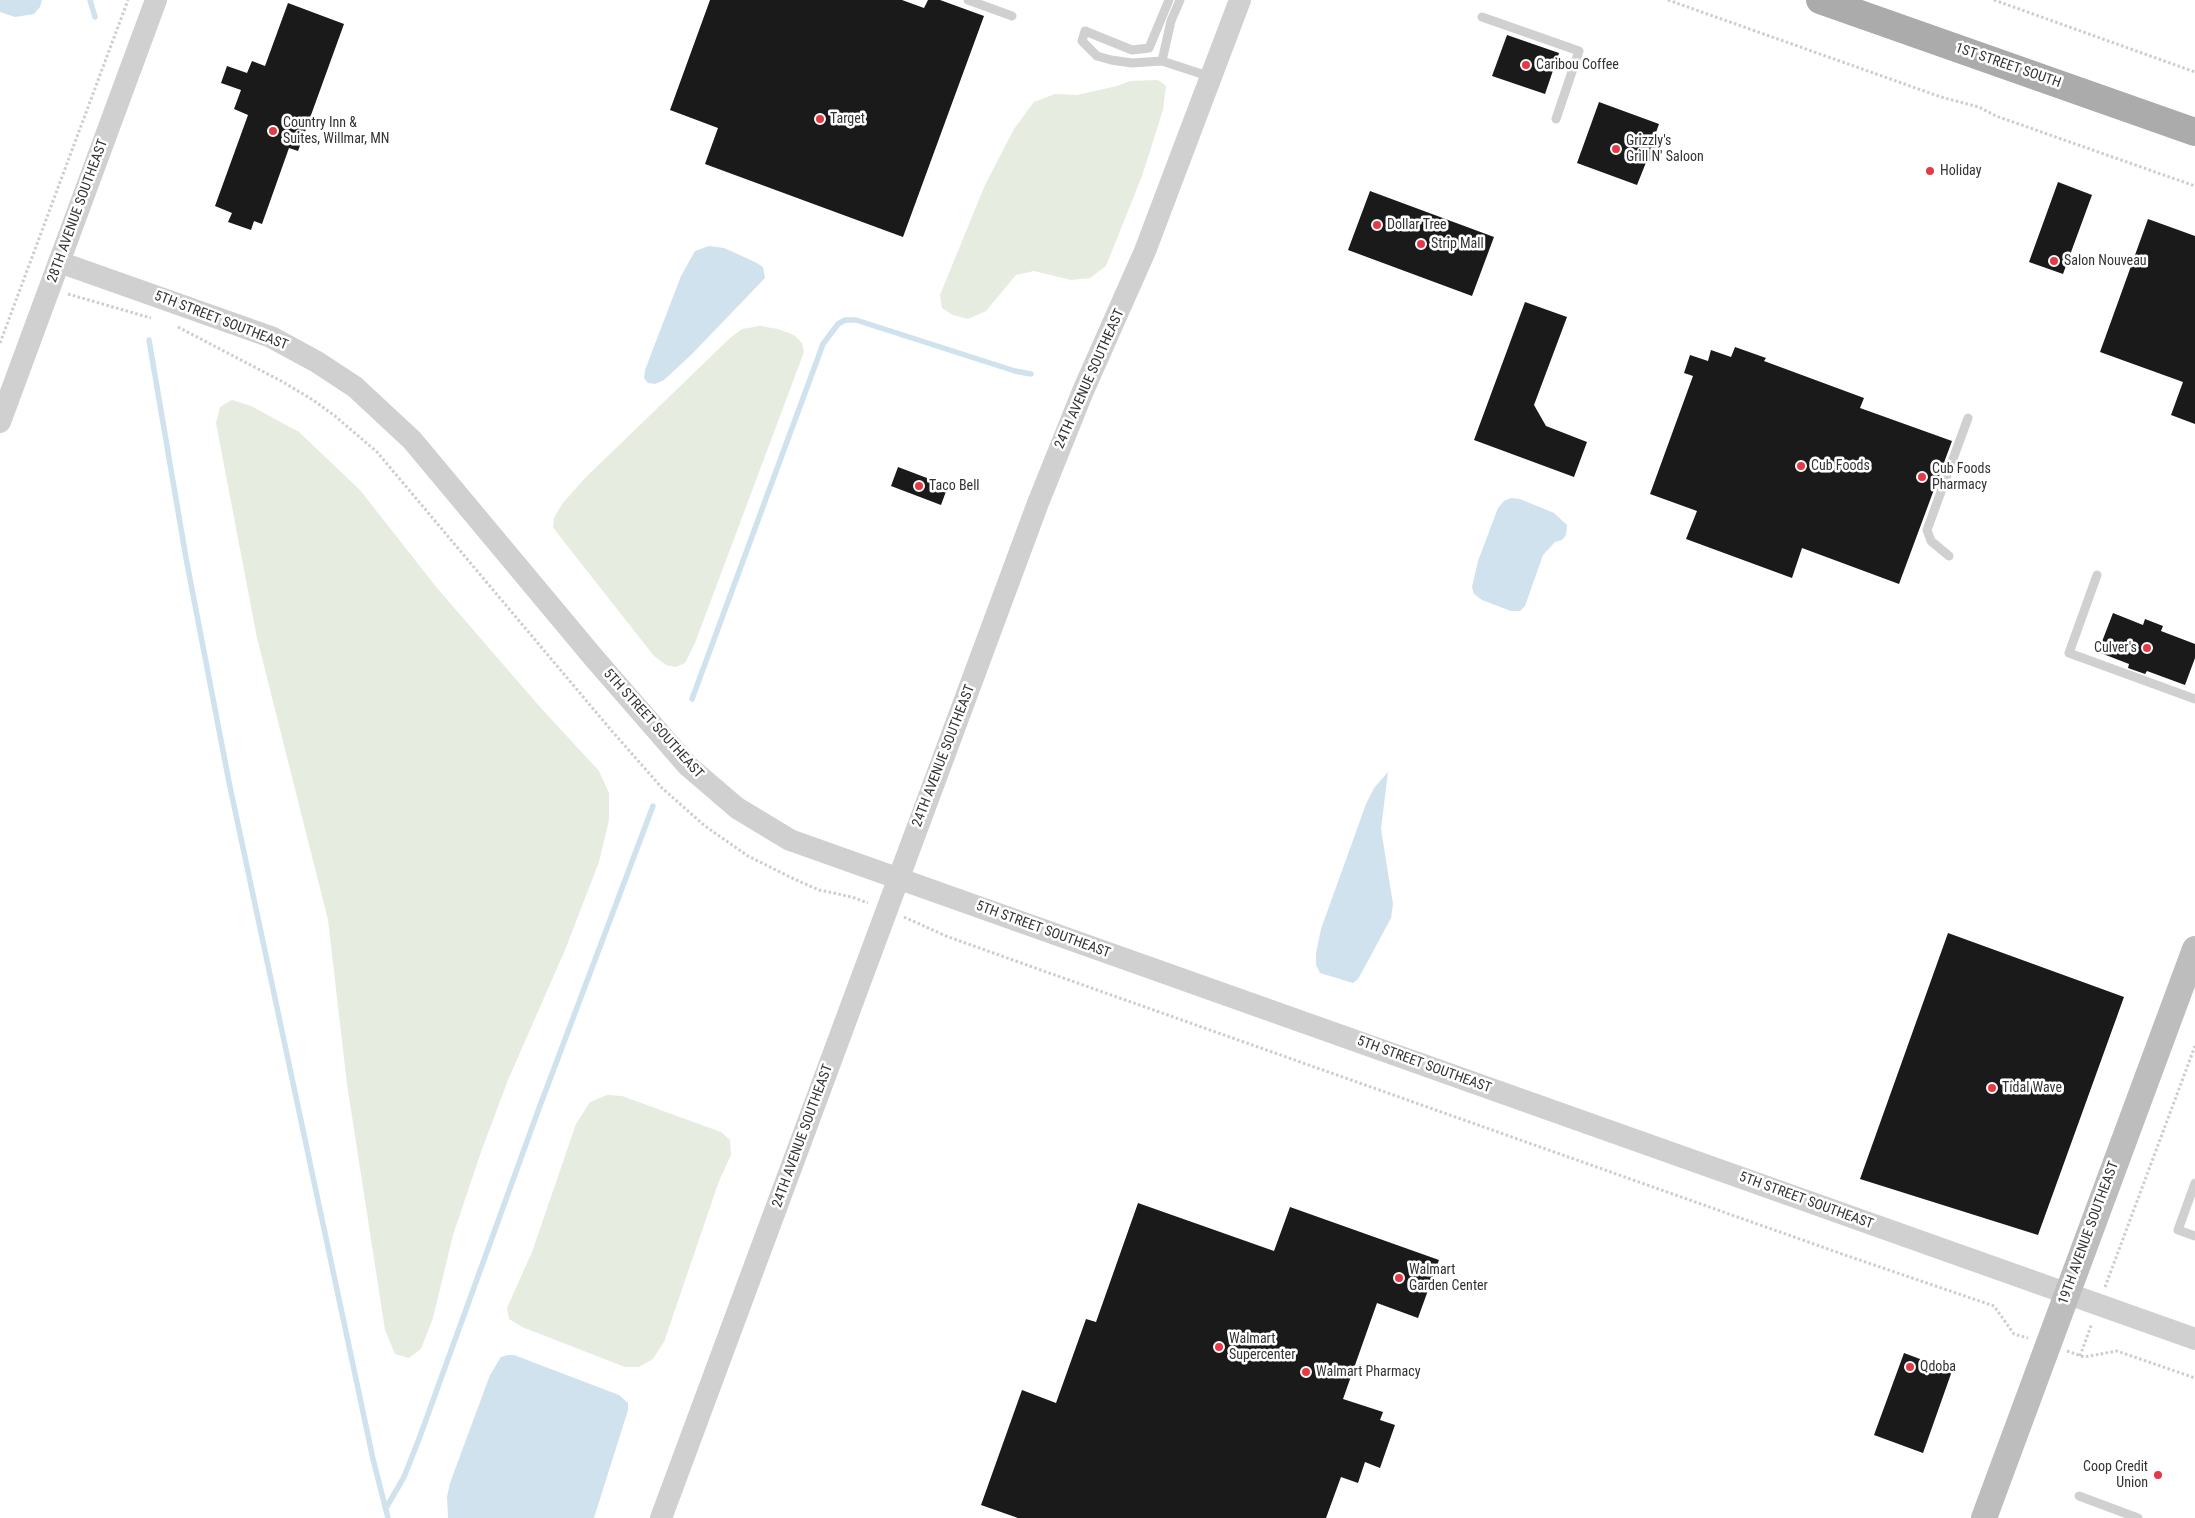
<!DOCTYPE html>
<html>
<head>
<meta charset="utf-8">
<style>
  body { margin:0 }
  canvas { display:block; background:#fff }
</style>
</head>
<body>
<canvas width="2195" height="1518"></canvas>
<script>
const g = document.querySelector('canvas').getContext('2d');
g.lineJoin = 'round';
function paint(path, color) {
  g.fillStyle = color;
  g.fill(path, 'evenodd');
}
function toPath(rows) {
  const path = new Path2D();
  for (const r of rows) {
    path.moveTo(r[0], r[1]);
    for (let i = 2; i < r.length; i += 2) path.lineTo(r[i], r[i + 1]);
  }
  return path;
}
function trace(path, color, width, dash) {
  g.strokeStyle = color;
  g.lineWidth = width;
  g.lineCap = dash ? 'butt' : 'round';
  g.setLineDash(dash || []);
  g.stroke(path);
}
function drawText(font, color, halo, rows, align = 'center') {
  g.font = font + ' "Roboto Condensed",sans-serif';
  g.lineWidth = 5;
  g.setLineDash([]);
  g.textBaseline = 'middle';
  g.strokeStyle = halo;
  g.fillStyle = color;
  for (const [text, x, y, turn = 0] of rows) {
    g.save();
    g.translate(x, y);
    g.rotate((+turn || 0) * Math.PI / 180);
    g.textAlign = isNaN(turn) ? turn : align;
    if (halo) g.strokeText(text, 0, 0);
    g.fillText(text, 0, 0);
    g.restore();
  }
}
const green = toPath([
  [1158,80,1166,86,1163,110,1142,176,1106,266,1090,278,1071,280,1034,271,1016,275,986,311,968,319,953,315,942,308,940,295,985,185,1014,129,1034,102,1055,94,1077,95,1117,86,1130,81],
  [760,326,778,329,794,335,802,343,804,352,695,643,685,663,676,667,666,665,654,656,565,543,553,527,554,518,562,504,584,479,729,339,742,329],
  [232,400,251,406,299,432,360,490,437,588,540,707,599,771,609,793,609,820,599,862,565,950,508,1080,481,1152,453,1235,433,1318,421,1349,409,1358,395,1354,385,1330,347,1084,328,920,257,638,216,423,220,407],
  [607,1095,622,1096,721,1132,730,1140,731,1155,719,1181,664,1342,653,1359,639,1367,625,1367,522,1327,509,1319,507,1308,532,1252,576,1124,590,1102]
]);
const water = toPath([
  [0,0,42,0,40,7,34,14,15,17,0,12],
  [709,246,724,248,755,262,763,267,765,278,692,354,664,380,655,384,648,383,644,378,645,370,681,276,695,251],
  [1511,498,1520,499,1554,513,1567,525,1566,535,1562,540,1555,542,1543,555,1525,606,1520,611,1511,611,1482,600,1474,594,1472,587,1478,561,1498,508,1504,501],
  [1388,772,1381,829,1393,904,1391,918,1363,970,1358,979,1353,983,1320,973,1316,965,1316,953,1321,929,1366,804,1374,788],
  [508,1355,514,1355,619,1395,628,1403,628,1410,594,1518,448,1518,447,1497,450,1483,490,1375,501,1357]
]);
const stream = toPath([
  [90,0,95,17],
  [149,340,186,558,229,782,373,1459,388,1518],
  [692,699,823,344,838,324,845,320,856,320,1015,371,1031,374],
  [386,1508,404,1477,419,1439,538,1111,653,806]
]);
const building = toPath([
  [710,0,902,0,924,8,928,0,940,0,984,16,903,237,705,164,718,128,670,110],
  [288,3,344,24,298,151,289,148,262,224,254,221,251,230,228,222,232,213,215,206,248,115,234,109,241,90,221,83,227,66,247,73,252,61,265,66],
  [1507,35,1559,53,1545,94,1492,76],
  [1599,102,1659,124,1654,138,1662,141,1655,163,1647,160,1637,185,1577,163],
  [2058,182,2092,195,2063,274,2029,262],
  [1370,191,1494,237,1472,296,1348,250],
  [2148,219,2195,236,2195,424,2171,415,2183,382,2100,352],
  [1525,302,1567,317,1534,405,1546,426,1587,442,1574,477,1474,440],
  [1735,347,1766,358,1764,361,1864,398,1860,408,1952,441,1899,584,1802,548,1792,578,1686,539,1697,511,1650,494,1693,376,1684,373,1690,355,1708,361,1711,350,1731,357],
  [898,467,948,486,941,505,891,486],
  [2113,613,2143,625,2145,619,2163,626,2161,631,2195,644,2195,658,2185,685,2147,671,2145,674,2128,668,2129,664,2098,652],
  [1948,933,2124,997,2038,1235,1860,1179],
  [1138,1203,1274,1251,1290,1207,1439,1260,1418,1318,1377,1303,1343,1399,1383,1412,1380,1420,1395,1425,1380,1468,1365,1462,1358,1483,1341,1477,1326,1518,1018,1518,981,1505,1022,1390,1056,1403,1086,1319,1096,1322],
  [1904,1353,1952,1371,1923,1453,1874,1435]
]);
const path = toPath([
  [1668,0,1941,97,1979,107,1996,116,2195,186],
  [1994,0,2195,72],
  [68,294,151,318],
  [178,327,283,382,313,400,335,416,377,452,611,730,662,788,705,826,748,856,794,879,819,890,852,897,868,903],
  [0,343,128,0],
  [904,917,946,936,1052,974,1842,1254,1994,1306,2014,1334,2028,1338],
  [2105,1287,2195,1046],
  [2067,1351,2084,1357,2117,1351,2195,1378],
  [2080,1356,2092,1323]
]);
const service = toPath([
  [968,0,1012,16],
  [1169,0,1149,48,1132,50,1085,31,1082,41,1097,56,1111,60,1132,63,1162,61,1171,21,1180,0],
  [1482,17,1579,51,1556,119],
  [1162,61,1211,77],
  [1949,556,1931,541,1927,530,1968,418],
  [2097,575,2069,653,2195,699],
  [2195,1183,2178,1230,2195,1236],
  [2079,1496,2138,1518]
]);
const tertiary = toPath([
  [59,262,271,337,317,362,355,387,412,440,594,658,688,766,737,808,790,840,2195,1339],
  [0,422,156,0],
  [661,1518,1038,503,1083,391,1145,251,1240,0]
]);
const secondary = toPath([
  [1984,1518,2195,949]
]);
const primary = toPath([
  [1820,0,2195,132]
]);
const markers = [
  [1526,65,5,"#e63946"],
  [820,119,5,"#e63946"],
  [273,131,5,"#e63946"],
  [1616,149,5,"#e63946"],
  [1930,171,5,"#e63946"],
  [1377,225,5,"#e63946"],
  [1421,244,5,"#e63946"],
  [2054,261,5,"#e63946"],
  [1801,466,5,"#e63946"],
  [1922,477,5,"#e63946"],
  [919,486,5,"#e63946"],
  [2147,648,5,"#e63946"],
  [1992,1088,5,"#e63946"],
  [1399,1278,5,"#e63946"],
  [1219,1347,5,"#e63946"],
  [1910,1367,5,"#e63946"],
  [1306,1372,5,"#e63946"],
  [2158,1475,5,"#e63946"]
];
const poiNames = [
  ["Caribou Coffee",1536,65],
  ["Target",830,119],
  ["Country Inn &",283,123],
  ["Suites, Willmar, MN",283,139],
  ["Grizzly's",1626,141],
  ["Grill N' Saloon",1626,157],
  ["Holiday",1940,171],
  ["Dollar Tree",1387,225],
  ["Strip Mall",1431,244],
  ["Salon Nouveau",2064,261],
  ["Cub Foods",1811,466],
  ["Cub Foods",1932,469],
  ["Pharmacy",1932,485],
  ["Taco Bell",929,486],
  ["Culver's",2137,648,"right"],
  ["Tidal Wave",2002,1088],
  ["Walmart",1409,1270],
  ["Garden Center",1409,1286],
  ["Walmart",1229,1339],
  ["Supercenter",1229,1355],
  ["Qdoba",1920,1367],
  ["Walmart Pharmacy",1316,1372],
  ["Coop Credit",2148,1467,"right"],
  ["Union",2148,1483,"right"]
];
const streetNames = [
  ["1ST STREET SOUTH",2008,66,19],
  ["28TH AVENUE SOUTHEAST",78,211,-70],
  ["5TH STREET SOUTHEAST",221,321,21],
  ["24TH AVENUE SOUTHEAST",1090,379,-66],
  ["5TH STREET SOUTHEAST",653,724,48],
  ["24TH AVENUE SOUTHEAST",944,756,-69],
  ["5TH STREET SOUTHEAST",1043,930,20],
  ["5TH STREET SOUTHEAST",1424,1065,20],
  ["24TH AVENUE SOUTHEAST",803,1136,-70],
  ["5TH STREET SOUTHEAST",1806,1201,20],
  ["19TH AVENUE SOUTHEAST",2089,1233,-70]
];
paint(green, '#e6ecdf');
paint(water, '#cfe2ee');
trace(stream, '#cfe2ee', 5.5);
paint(building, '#1a1a1a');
trace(path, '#cdcdcd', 3, [2.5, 2.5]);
trace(service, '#d0d0d0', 9);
trace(tertiary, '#d0d0d0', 22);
trace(secondary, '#bdbdbd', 26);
trace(primary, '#ababab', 28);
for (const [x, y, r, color] of markers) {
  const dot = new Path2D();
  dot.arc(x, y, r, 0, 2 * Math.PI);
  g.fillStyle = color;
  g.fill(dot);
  trace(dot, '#fff', 2);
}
drawText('14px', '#333', '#fff', poiNames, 'left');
drawText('14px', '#333', '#fff', streetNames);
</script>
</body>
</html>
